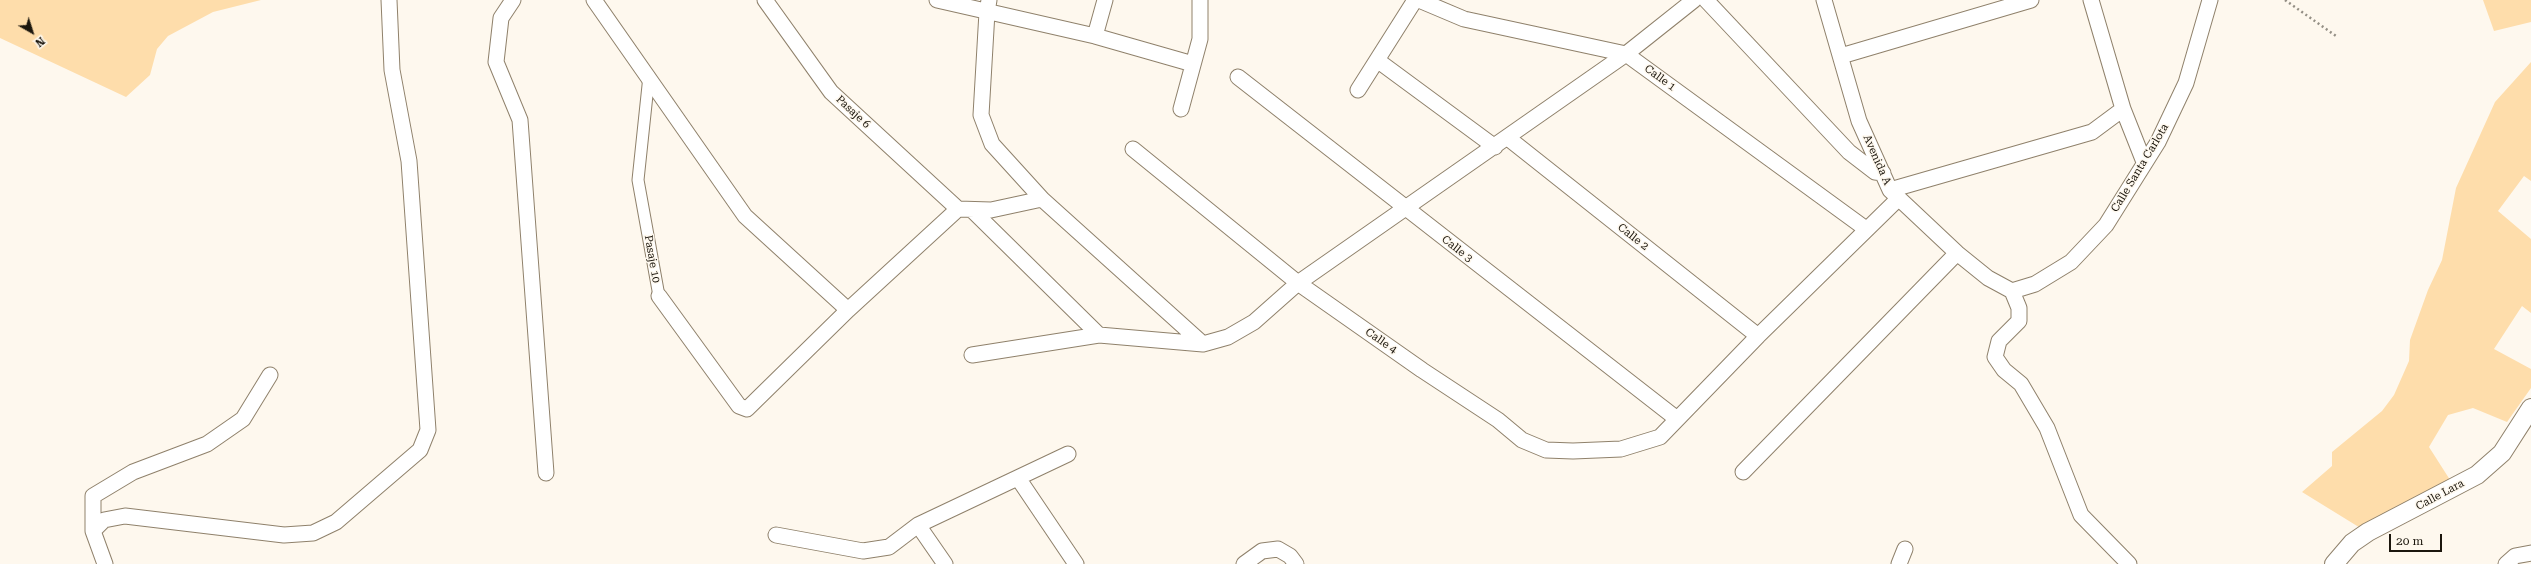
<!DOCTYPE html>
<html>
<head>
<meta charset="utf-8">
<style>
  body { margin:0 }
  #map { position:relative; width:2531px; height:564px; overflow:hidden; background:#fef8ee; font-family:"Roboto Serif",serif }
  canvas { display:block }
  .north { position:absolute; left:12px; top:12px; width:40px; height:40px; -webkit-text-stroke:3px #fef8ee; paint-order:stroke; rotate:141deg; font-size:11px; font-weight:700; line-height:16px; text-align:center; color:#1b160d }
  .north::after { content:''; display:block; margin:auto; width:14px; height:18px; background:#1b160d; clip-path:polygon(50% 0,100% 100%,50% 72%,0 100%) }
  .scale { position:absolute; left:2389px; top:534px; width:53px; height:18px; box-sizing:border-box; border:2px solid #1b160d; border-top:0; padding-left:5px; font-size:12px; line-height:14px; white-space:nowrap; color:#1b160d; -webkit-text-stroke:3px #fef8ee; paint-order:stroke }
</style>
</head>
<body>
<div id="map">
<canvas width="2531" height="564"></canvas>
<div class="north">N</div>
<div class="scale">20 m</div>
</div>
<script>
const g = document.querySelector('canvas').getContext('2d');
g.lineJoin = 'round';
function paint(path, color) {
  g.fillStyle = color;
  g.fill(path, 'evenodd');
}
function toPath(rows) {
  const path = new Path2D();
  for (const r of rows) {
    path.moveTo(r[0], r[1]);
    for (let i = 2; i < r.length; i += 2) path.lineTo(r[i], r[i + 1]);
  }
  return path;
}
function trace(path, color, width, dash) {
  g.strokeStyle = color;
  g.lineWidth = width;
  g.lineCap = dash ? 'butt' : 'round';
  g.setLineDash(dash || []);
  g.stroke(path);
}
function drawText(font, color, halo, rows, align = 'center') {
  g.font = font + ' "Roboto Serif",serif';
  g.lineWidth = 3;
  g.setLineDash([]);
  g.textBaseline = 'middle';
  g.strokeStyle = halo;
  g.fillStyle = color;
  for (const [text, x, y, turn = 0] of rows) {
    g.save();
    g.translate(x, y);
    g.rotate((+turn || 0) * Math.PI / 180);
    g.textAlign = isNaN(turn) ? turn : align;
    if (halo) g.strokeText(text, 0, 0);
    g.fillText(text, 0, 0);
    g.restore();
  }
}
const green = toPath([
  [0,0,261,0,213,12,168,36,157,49,150,75,126,97,0,38],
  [2483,0,2531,0,2531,22,2494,31],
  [2531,62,2531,181,2524,176,2498,211,2531,239,2531,313,2522,306,2494,349,2531,369,2531,388,2507,422,2473,408,2448,415,2429,447,2452,483,2362,529,2302,492,2332,466,2332,452,2382,411,2394,395,2409,361,2410,340,2428,290,2442,260,2456,188,2495,102]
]);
const path = toPath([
  [2285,0,2336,36]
]);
const pedestrian = toPath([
  [649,76,638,180,659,296]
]);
const minor = toPath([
  [513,0,501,18,496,62,520,120,546,473],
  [594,0,745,216,848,310],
  [765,0,831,92,958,209],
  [937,0,1095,36,1193,64],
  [989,0,987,12,981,115,992,144,1042,199],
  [1419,0,1464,19,1626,54,1866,229],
  [1706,0,1849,152,1875,172,1883,173],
  [1824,0,1859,121,1890,190,1957,253,1988,278,2012,291],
  [2091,0,2123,109,2144,162],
  [1095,36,1105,0],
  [1841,56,2031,0],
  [1377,60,1495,147],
  [1238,77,1677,419],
  [1358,90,1415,0],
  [1181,109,1200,39,1200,0],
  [1508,138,1758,336],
  [1133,149,1298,283,1422,370,1498,420,1522,440,1546,450,1573,451,1621,449,1660,437,1758,336,1898,199],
  [1890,190,2092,132,2123,109],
  [972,210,1099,335],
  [2012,291,2035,284,2071,262,2106,225,2158,142,2186,83,2210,0],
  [2012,291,2019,308,2019,321,1999,341,1995,357,2004,370,2021,384,2047,428,2081,515,2129,564],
  [659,296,739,406,747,409,848,310,958,209,991,210,1042,199,1203,344],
  [972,355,1099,335,1203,344,1228,337,1254,322,1298,283,1626,54,1694,0],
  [1743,472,1957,253],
  [1018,478,1076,564],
  [918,525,945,564],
  [93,531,104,520,125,516,284,535,313,533,336,522,420,450,428,430,409,161,392,70,389,0],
  [776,535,863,551,889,547,918,525,1068,454],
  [105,564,93,531,93,496,133,472,207,444,243,419,270,375],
  [1244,564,1262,551,1278,549,1290,556,1296,564],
  [1899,564,1905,549],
  [2506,564,2515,556,2531,553]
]);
const tertiary = toPath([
  [2334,564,2352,543,2368,532,2477,475,2502,453,2531,408]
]);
const streetNames = [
  ["Calle 1",1660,78,36],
  ["Pasaje 6",853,112,43],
  ["Avenida A",1877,160,66],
  ["Calle Santa Carlota",2140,168,-59],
  ["Calle 2",1633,237,38],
  ["Calle 3",1457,249,38],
  ["Pasaje 10",652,259,80],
  ["Calle 4",1381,341,35],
  ["Calle Lara",2440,495,-28]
];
paint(green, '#feddab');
trace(pedestrian, '#8f816b', 13);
trace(minor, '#8f816b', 17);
trace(tertiary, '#8f816b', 20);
trace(path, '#948f85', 2.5, [2, 3]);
trace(pedestrian, '#fff', 11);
trace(minor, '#fff', 15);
trace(tertiary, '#fff', 18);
drawText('11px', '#1b160d', '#fef8ee', streetNames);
</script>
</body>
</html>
